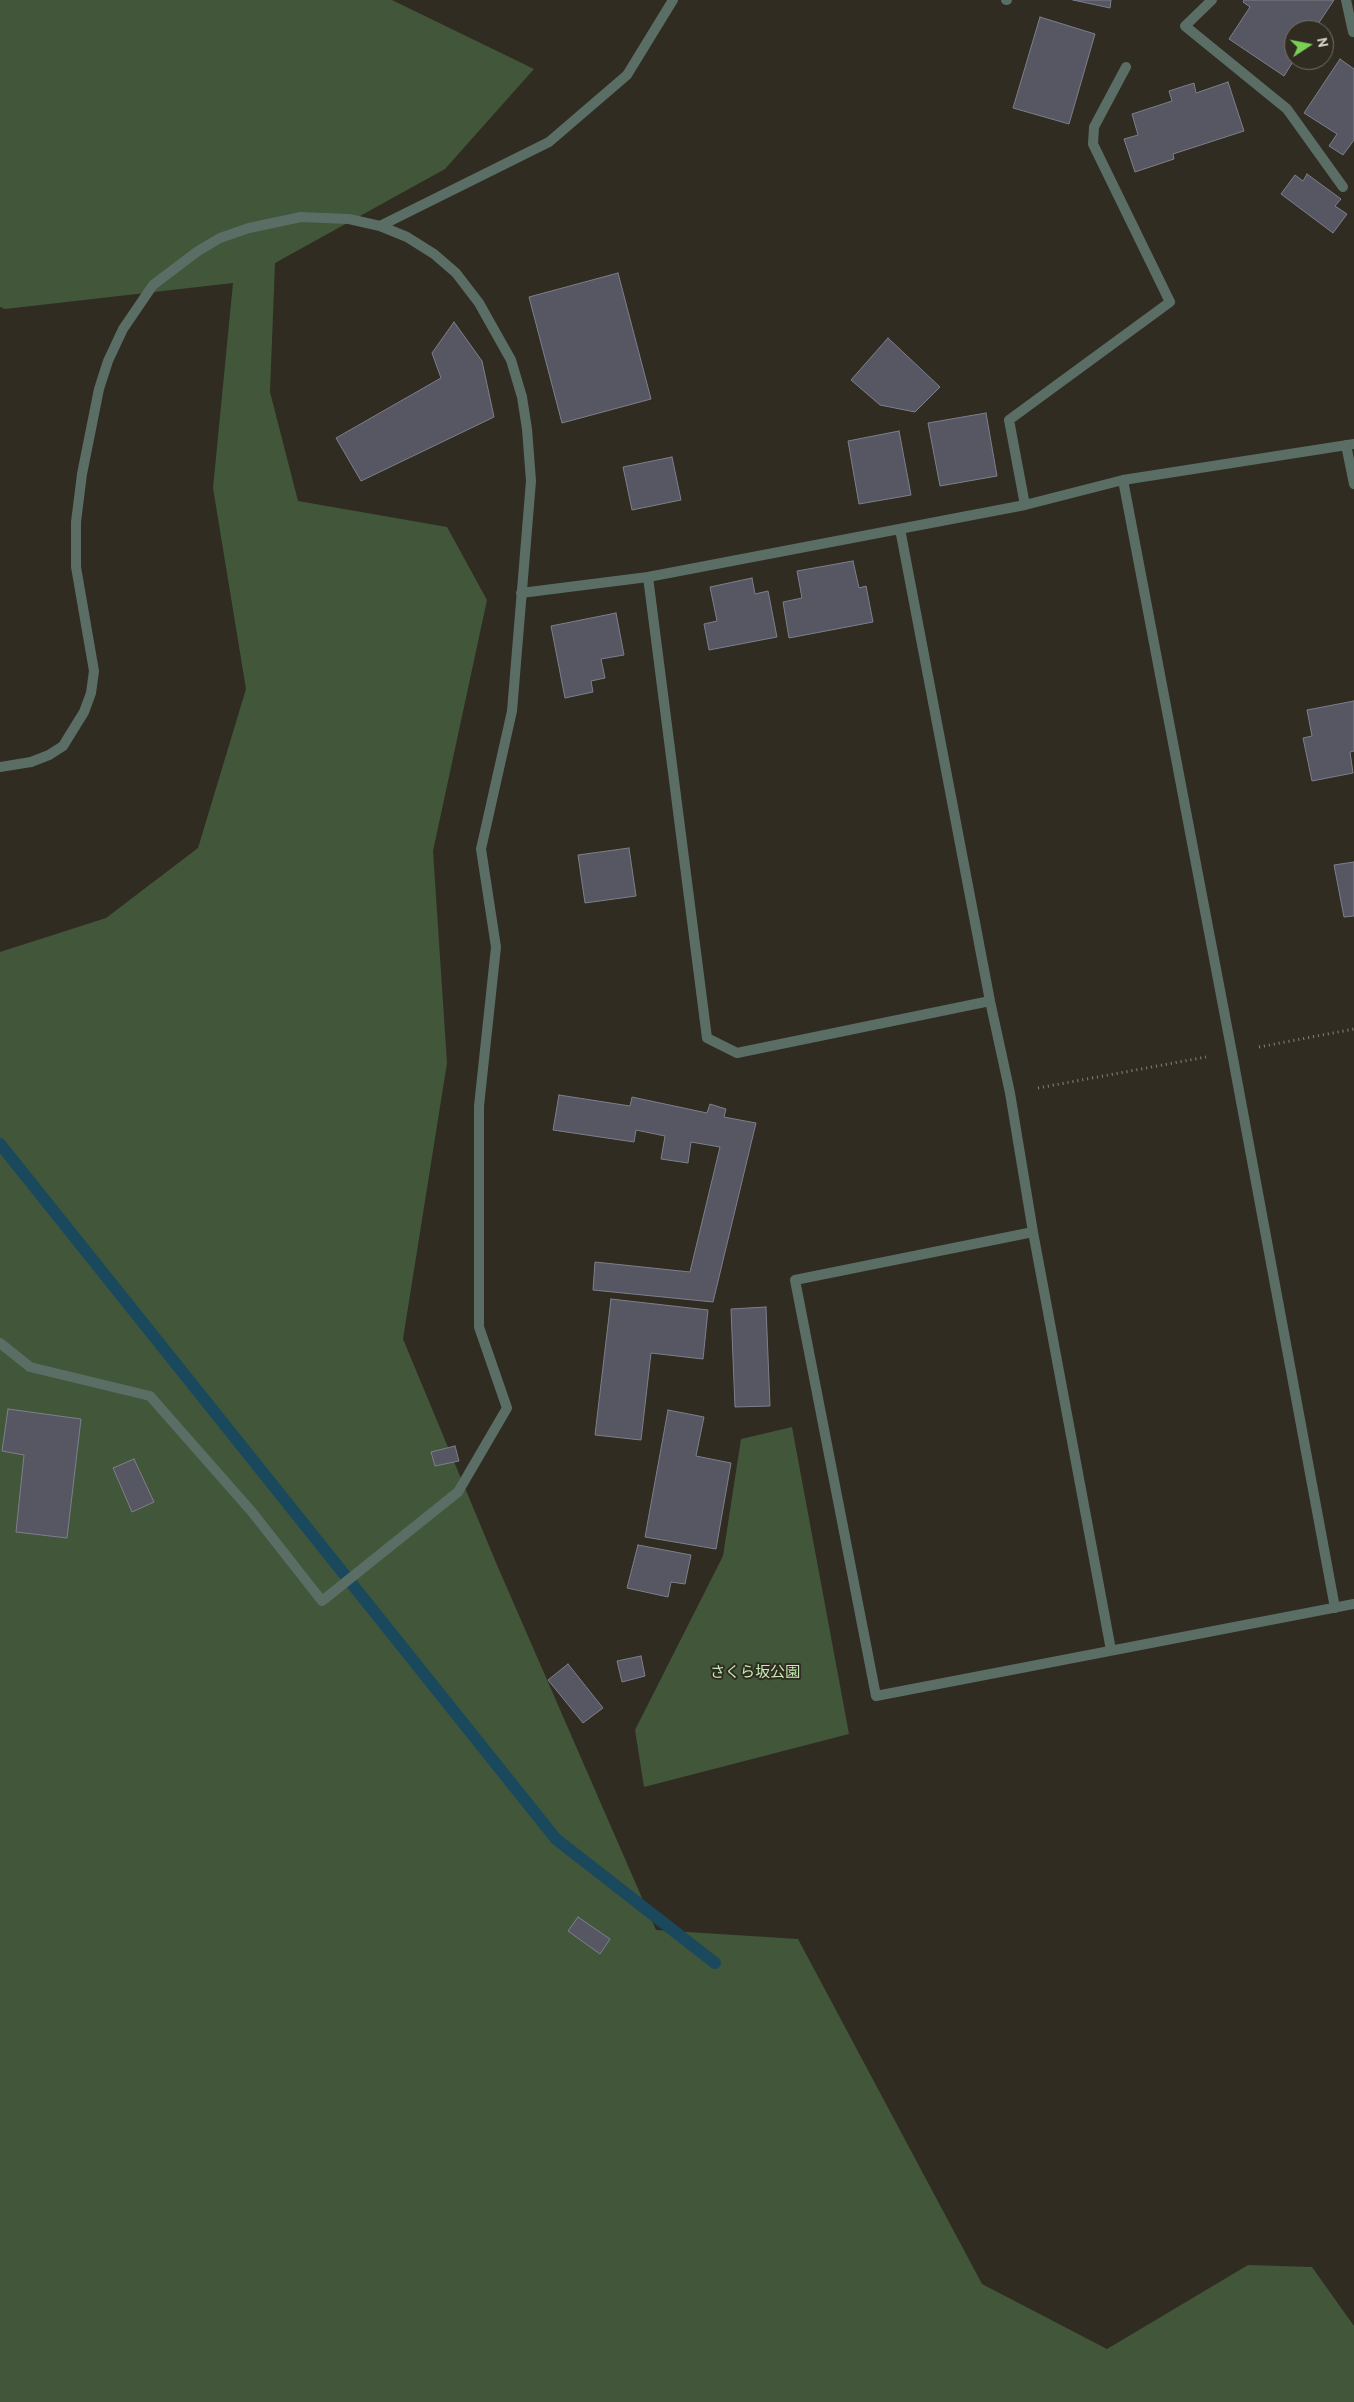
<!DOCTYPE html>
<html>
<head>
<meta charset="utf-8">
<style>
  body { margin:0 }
  #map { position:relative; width:1354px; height:2402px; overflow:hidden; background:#302c21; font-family:"PT Sans",sans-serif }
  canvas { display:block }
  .north { position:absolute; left:1284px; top:20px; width:50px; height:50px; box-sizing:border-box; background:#302c21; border:1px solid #747067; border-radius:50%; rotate:79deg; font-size:14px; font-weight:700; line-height:20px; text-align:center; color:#d9d7d0 }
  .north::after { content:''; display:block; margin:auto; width:18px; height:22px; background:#7bd155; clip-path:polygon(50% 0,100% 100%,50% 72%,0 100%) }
</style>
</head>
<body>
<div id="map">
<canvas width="1354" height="2402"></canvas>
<div class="north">N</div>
</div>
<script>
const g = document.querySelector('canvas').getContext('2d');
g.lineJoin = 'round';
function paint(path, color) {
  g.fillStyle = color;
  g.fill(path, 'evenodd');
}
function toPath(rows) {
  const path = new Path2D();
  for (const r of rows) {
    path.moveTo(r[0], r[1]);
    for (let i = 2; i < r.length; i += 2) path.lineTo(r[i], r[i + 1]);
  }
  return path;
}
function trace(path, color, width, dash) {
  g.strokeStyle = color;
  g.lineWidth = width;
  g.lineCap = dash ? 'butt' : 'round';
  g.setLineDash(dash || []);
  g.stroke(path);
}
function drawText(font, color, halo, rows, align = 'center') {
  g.font = font + ' "PT Sans","Noto Sans JP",sans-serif';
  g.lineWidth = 4;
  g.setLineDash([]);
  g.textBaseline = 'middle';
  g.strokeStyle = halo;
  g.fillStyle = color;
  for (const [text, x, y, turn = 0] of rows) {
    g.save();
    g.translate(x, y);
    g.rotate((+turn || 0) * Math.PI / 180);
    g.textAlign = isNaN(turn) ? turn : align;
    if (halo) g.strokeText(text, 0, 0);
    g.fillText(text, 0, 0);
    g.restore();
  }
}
const green = toPath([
  [0,0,392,0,534,69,445,169,275,263,270,392,298,501,447,527,487,600,433,851,447,1063,403,1339,497,1565,656,1930,798,1939,982,2284,1107,2349,1248,2265,1312,2267,1354,2326,1354,2402,0,2402,0,952,106,918,198,848,246,689,213,488,233,283,5,309,0,307],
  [792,1427,849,1734,644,1787,635,1730,723,1556,741,1439]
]);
const stream = toPath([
  [0,1144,556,1839,715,1963]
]);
const building = toPath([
  [1073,0,1111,0,1110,8,1073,0],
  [1244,0,1334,0,1314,30,1294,30,1294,60,1284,76,1229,39,1250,7,1243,2,1244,0],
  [1040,17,1095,34,1069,124,1013,108,1040,17],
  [1340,59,1354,69,1354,140,1343,155,1329,146,1337,134,1304,113,1340,59],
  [1228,82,1244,131,1173,154,1174,159,1135,172,1124,139,1138,135,1132,114,1172,101,1169,91,1194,83,1196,93,1228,82],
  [1307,174,1341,199,1335,206,1347,214,1333,233,1281,194,1295,175,1303,181,1307,174],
  [618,273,651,399,562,423,529,297,618,273],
  [454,322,482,361,494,417,361,481,336,438,441,378,432,353,454,322],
  [888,338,940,387,915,412,880,405,851,380,888,338],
  [986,413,997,476,940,486,928,423,986,413],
  [899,431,911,495,859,504,848,441,899,431],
  [672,457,681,500,632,510,623,467,672,457],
  [853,561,859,588,866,586,873,622,789,638,783,602,802,598,797,571,853,561],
  [752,578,755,594,768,591,777,637,709,650,704,624,717,621,710,587,752,578],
  [616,613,624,655,601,659,605,678,591,681,593,692,565,698,551,626,616,613],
  [1354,701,1354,751,1350,752,1353,773,1312,781,1303,738,1312,736,1307,710,1354,701],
  [629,848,636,896,585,903,578,855,629,848],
  [1354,862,1354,916,1344,917,1334,865,1354,862],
  [559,1095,630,1106,632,1097,707,1113,710,1104,726,1109,724,1117,756,1123,713,1302,593,1290,595,1262,690,1272,720,1147,691,1142,688,1163,661,1159,665,1136,636,1130,634,1142,553,1130,559,1095],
  [611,1299,708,1310,703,1359,651,1353,641,1440,595,1435,611,1299],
  [766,1307,770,1406,735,1407,731,1309,766,1307],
  [8,1409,81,1419,67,1538,16,1532,24,1455,2,1451,8,1409],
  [668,1410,704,1417,696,1456,731,1463,716,1549,645,1537,668,1410],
  [455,1446,459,1461,435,1466,431,1452,455,1446],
  [134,1459,154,1502,132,1512,113,1468,134,1459],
  [638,1545,691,1555,685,1584,671,1582,668,1597,627,1588,638,1545],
  [641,1656,645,1676,622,1682,617,1661,641,1656],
  [568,1664,603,1708,583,1723,548,1680,568,1664],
  [578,1917,610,1939,600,1954,568,1931,578,1917]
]);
const path = toPath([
  [1259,1047,1354,1029],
  [1038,1088,1206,1057]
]);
const minor = toPath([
  [1006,0,1007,0],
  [1212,0,1185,26,1287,109,1343,187],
  [1346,0,1353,32],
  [380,226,549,142,627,75,673,0],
  [1346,445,1354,484],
  [1123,480,1232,1053,1335,1608],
  [1025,505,1009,420,1170,302,1093,144,1094,127,1126,67],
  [900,529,990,1001,1010,1093,1033,1232,1111,1650],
  [648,577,707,1038,737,1053,990,1001],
  [521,593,648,577,1025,505,1123,480,1354,444],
  [0,767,31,762,49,755,63,746,84,712,91,693,94,671,76,567,76,522,82,474,99,389,108,361,123,329,153,285,198,251,220,238,249,228,301,217,349,219,380,226,407,237,434,254,456,273,479,303,511,360,522,397,527,429,531,481,512,711,481,849,496,947,479,1106,479,1327,507,1408,458,1492,322,1601,252,1512,150,1396,30,1367,0,1343],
  [1033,1232,795,1280,876,1696,1354,1604]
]);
const parkNames = [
  ["さくら坂公園",755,1673]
];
paint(green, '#42563a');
trace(stream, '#1a495e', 12);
paint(building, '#565763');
trace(building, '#7e7f8c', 1);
trace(path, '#86837a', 3, [1, 4]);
trace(minor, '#5a6e66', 10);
drawText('15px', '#c3edb2', '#302c21', parkNames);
</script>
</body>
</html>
